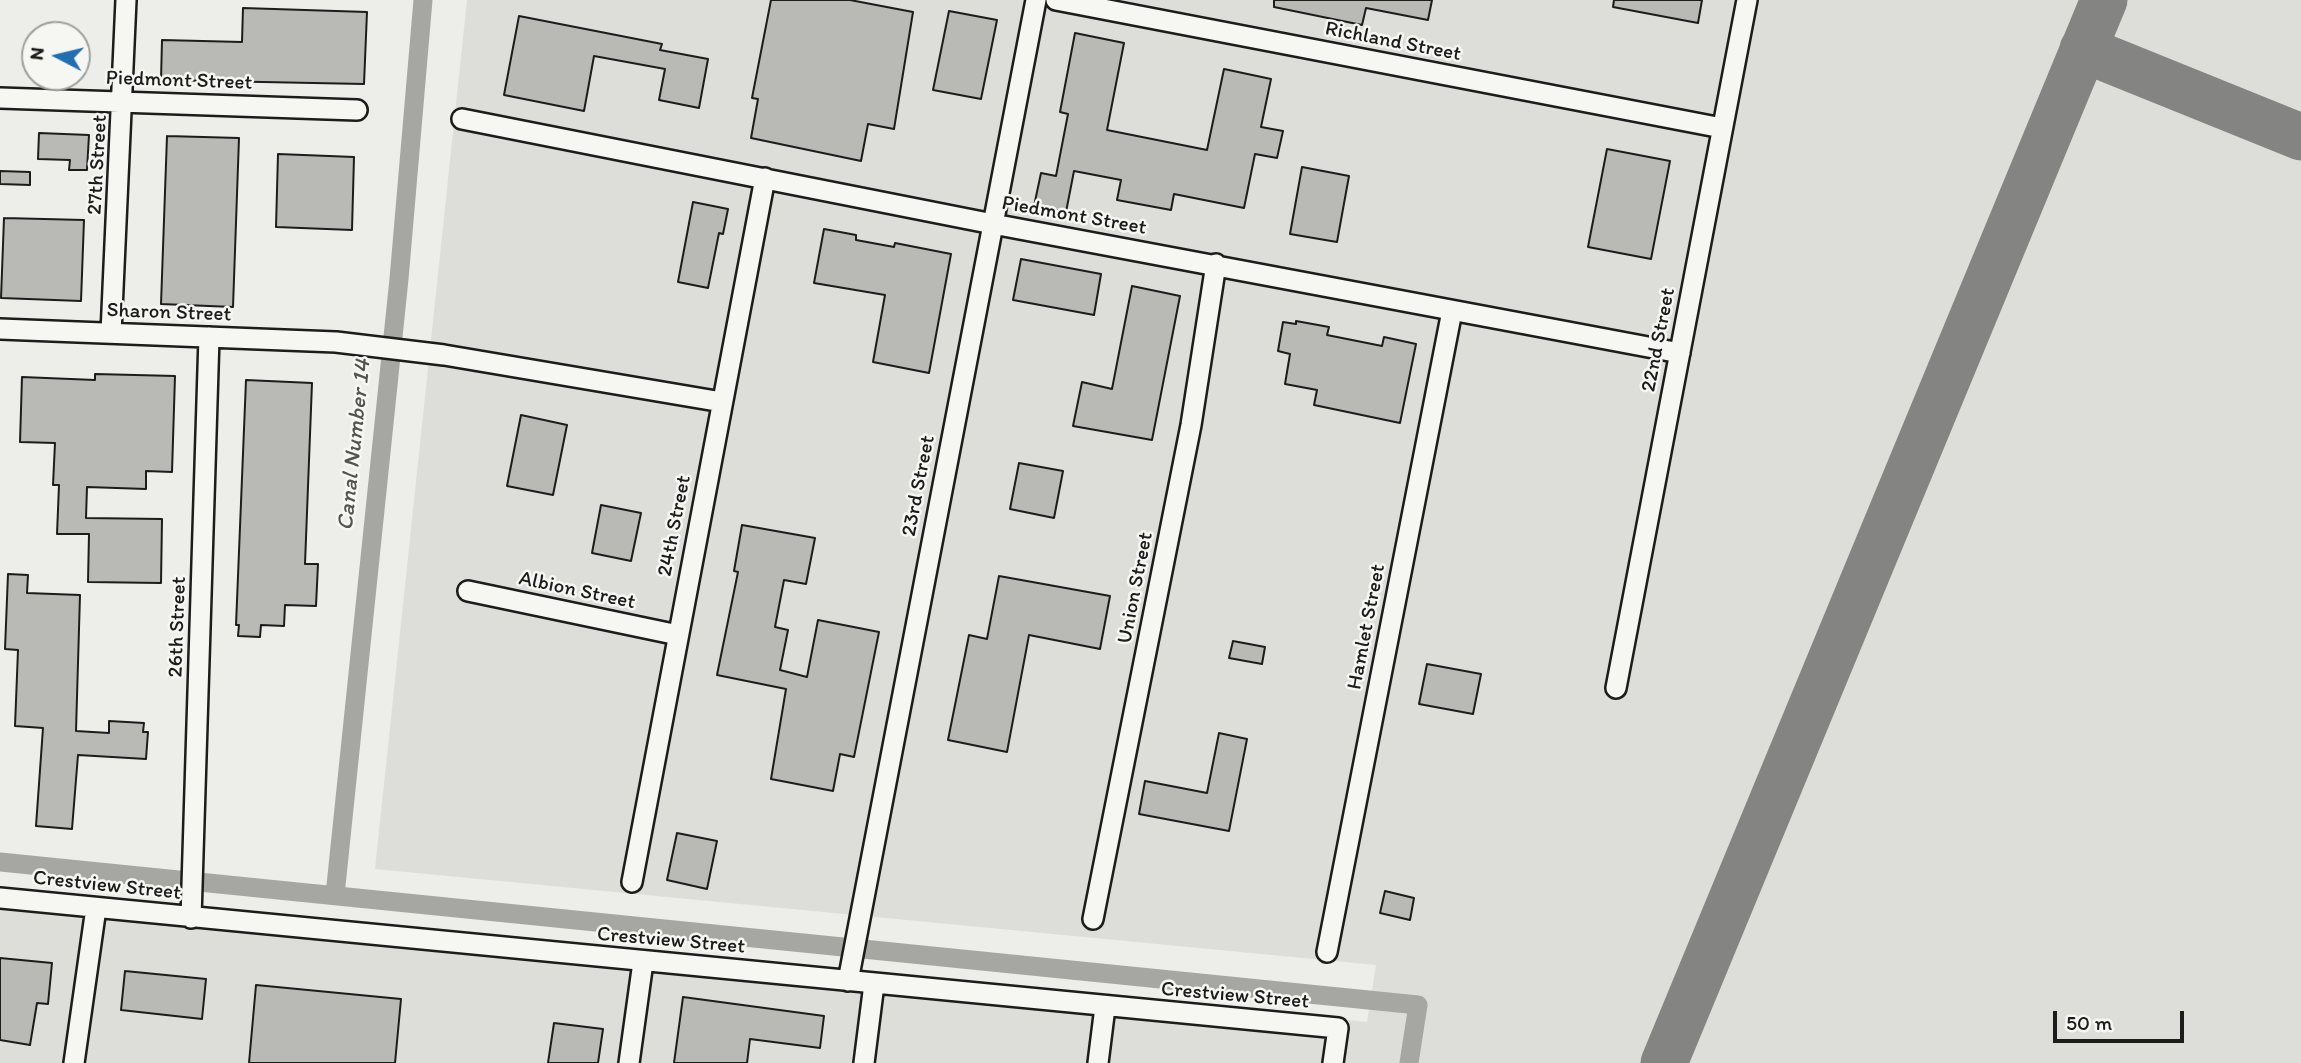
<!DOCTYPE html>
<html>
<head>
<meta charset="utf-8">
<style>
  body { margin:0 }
  #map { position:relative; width:2301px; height:1063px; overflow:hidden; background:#edede9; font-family:Itim,sans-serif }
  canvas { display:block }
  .north { position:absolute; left:21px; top:21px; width:70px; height:70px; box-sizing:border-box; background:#f6f6f2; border:2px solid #9f9f9c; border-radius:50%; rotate:277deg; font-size:19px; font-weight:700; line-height:28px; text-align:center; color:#1c1c1c }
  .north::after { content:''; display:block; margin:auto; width:24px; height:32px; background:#1f6fb2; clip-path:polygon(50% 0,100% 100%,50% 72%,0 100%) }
  .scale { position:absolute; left:2053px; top:1011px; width:131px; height:32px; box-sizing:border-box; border:4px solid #1c1c1c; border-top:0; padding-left:9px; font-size:21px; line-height:24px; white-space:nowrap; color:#1c1c1c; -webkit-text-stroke:5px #f6f6f2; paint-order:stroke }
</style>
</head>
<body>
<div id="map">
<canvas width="2301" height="1063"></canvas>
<div class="north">N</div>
<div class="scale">50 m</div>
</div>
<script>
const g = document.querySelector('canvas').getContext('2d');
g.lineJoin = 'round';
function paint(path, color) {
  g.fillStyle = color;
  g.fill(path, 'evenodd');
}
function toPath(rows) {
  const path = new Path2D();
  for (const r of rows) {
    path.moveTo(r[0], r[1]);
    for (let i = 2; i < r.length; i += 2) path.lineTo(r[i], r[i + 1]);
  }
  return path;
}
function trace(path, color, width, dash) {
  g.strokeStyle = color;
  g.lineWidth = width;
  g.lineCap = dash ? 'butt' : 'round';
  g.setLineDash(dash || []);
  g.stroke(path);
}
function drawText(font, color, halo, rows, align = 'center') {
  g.font = font + ' Itim,sans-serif';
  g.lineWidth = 5;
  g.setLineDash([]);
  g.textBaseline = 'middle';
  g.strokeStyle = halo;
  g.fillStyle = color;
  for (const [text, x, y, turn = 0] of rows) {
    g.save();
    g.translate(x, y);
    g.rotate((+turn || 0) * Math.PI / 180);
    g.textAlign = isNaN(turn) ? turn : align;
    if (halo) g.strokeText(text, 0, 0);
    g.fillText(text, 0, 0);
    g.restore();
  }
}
const built = toPath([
  [467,0,2301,0,2301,1063,0,1063,0,887,1367,1022,1376,965,375,869]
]);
const canal = toPath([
  [0,862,1418,1005,1409,1063],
  [335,895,399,279,423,0]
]);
const taxiway = toPath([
  [2083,49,2301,137],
  [1664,1063,2104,0]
]);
const building = toPath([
  [771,0,850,0,913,12,894,129,868,124,861,161,751,138,758,99,752,98,771,0],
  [1274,0,1432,0,1428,20,1366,8,1362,25,1274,7,1274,0],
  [1614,0,1702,0,1698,23,1613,7,1614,0],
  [243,8,367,12,364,84,161,80,162,40,242,42,243,8],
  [949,11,997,20,981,99,933,90,949,11],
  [519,16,662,44,660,50,708,59,699,108,659,100,665,69,594,56,584,111,504,95,519,16],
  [1075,33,1124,43,1107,130,1207,150,1224,69,1271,79,1261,127,1283,131,1277,158,1255,154,1244,208,1174,194,1171,210,1117,200,1121,180,1074,171,1066,212,1034,206,1041,173,1056,176,1068,114,1060,112,1075,33],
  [39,133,89,135,87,170,69,170,70,160,38,159,39,133],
  [167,136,239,138,233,307,161,304,167,136],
  [1607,149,1670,161,1651,259,1588,247,1607,149],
  [278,154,354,157,352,230,276,227,278,154],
  [1302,167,1349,176,1337,242,1290,234,1302,167],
  [0,171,30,172,30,185,0,184,0,171],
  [693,202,728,209,723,234,719,233,708,288,678,282,693,202],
  [4,218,84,220,81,301,1,298,4,218],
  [824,229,856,235,856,240,894,247,895,243,951,254,929,373,873,362,885,295,814,283,824,229],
  [1021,259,1101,274,1094,315,1013,300,1021,259],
  [1132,286,1180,296,1152,440,1073,426,1082,382,1112,389,1132,286],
  [1296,321,1329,327,1327,335,1382,346,1384,337,1416,344,1400,423,1314,405,1317,390,1285,384,1290,354,1278,351,1283,322,1296,324,1296,321],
  [95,374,175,376,172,472,146,471,146,489,87,487,86,518,162,519,161,583,88,582,89,534,57,534,59,485,53,485,55,443,20,442,22,377,95,380,95,374],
  [246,380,312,383,305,564,318,564,316,606,285,605,284,626,261,625,260,637,238,636,239,625,236,625,246,380],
  [521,415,567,425,553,495,507,486,521,415],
  [1019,463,1063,471,1054,518,1010,509,1019,463],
  [601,505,641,513,631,561,592,553,601,505],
  [742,525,815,538,806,584,784,580,775,627,788,630,780,670,807,677,818,620,879,632,854,757,840,754,833,791,771,779,786,689,717,675,738,572,734,571,742,525],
  [8,574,28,575,27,593,80,595,76,731,109,733,109,721,144,723,143,732,148,732,146,759,78,755,72,829,36,826,43,728,15,726,18,650,5,649,8,574],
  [999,576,1110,596,1100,649,1029,635,1007,752,948,740,969,635,987,639,999,576],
  [1233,641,1265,647,1262,664,1229,658,1233,641],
  [1427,664,1481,674,1473,714,1419,704,1427,664],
  [1219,733,1247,739,1229,831,1139,814,1145,781,1207,793,1219,733],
  [677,833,717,841,707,889,667,880,677,833],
  [1385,891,1414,898,1410,920,1380,913,1385,891],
  [0,958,52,963,48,1004,37,1003,30,1045,0,1040,0,958],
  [125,971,206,979,202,1019,121,1010,125,971],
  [256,985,401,999,395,1063,249,1063,256,985],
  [683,997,824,1016,820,1048,750,1039,747,1063,674,1063,683,997],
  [554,1023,603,1029,598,1063,548,1063,554,1023]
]);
const minor = toPath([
  [1056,0,1722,128],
  [0,98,357,110],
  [462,119,993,224,1680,353],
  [0,329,336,342,444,355,722,402],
  [111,333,126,0],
  [468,591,678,635],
  [1616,688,1747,0],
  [632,882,765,178],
  [0,898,1338,1028,1333,1063],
  [191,918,209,337],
  [1093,919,1191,425,1216,264],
  [1327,952,1452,311],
  [848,981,1036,0],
  [74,1063,96,908],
  [629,1063,643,962],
  [864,1063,874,984],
  [1098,1063,1105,1007]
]);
const streetNames = [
  ["Richland Street",1393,42,11],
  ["Piedmont Street",179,81,2],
  ["27th Street",98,165,-87],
  ["Piedmont Street",1074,216,10],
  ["Sharon Street",169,313,2],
  ["22nd Street",1659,340,-79],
  ["23rd Street",919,486,-79],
  ["24th Street",675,526,-79],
  ["Union Street",1136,588,-79],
  ["Albion Street",577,591,12],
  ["26th Street",178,627,-88],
  ["Hamlet Street",1367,627,-79],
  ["Crestview Street",107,886,6],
  ["Crestview Street",671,941,5],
  ["Crestview Street",1235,996,5]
];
const waterNames = [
  ["Canal Number 14",355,445,-84]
];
paint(built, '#ddddda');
trace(canal, '#a6a6a3', 19);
trace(taxiway, '#848482', 47);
paint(building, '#b9b9b6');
trace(building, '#1c1c1c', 2);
trace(minor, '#1c1c1c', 24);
trace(minor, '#f6f6f2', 19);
drawText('21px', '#1c1c1c', '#f6f6f2', streetNames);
drawText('italic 23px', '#535352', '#f6f6f2', waterNames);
</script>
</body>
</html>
